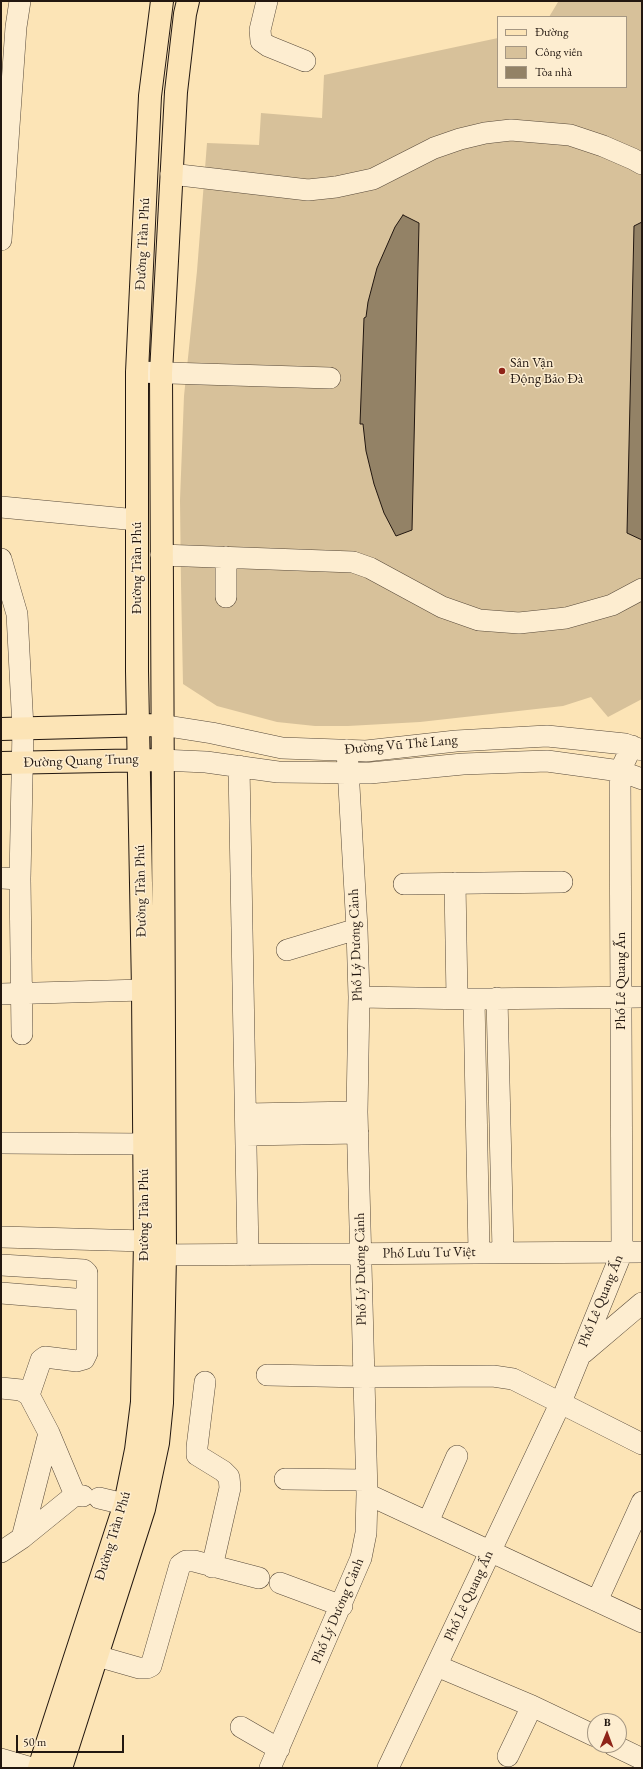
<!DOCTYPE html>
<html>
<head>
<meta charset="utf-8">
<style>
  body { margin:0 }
  #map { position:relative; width:643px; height:1769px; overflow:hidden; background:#fce4b6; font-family:"EB Garamond",serif }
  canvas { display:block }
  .frame { position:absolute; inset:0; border:2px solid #221710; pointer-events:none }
  .legend { position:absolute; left:497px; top:16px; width:130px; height:72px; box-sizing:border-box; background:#fdedd0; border:1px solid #a59783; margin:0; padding:5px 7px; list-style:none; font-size:12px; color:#221710 }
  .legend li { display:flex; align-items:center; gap:8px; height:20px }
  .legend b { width:20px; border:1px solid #a59783 }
  .north { position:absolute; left:587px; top:1713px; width:40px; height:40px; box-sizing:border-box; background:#fdedd0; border:1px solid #a59783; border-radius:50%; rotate:1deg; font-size:11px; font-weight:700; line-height:16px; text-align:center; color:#221710 }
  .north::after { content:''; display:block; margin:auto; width:14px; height:18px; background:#8f2418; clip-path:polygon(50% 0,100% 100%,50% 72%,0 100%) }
  .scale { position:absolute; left:16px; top:1735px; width:108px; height:18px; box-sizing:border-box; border:2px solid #221710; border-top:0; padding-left:5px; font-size:12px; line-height:14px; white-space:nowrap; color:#221710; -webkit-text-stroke:3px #fdedd0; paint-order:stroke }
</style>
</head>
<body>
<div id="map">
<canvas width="643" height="1769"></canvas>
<div class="frame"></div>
<ul class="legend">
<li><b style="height:5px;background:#fce4b6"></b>Đường</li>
<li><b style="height:11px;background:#d7c19a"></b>Công viên</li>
<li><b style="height:11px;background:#938266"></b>Tòa nhà</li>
</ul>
<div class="north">B</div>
<div class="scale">50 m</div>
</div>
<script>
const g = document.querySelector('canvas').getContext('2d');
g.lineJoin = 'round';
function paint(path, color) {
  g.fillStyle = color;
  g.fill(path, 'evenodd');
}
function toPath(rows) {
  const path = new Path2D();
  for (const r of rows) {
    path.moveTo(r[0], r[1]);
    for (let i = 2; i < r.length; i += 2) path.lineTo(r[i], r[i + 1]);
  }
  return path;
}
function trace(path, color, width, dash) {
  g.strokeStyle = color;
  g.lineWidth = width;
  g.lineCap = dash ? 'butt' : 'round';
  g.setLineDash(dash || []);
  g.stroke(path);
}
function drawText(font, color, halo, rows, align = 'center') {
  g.font = font + ' "EB Garamond",serif';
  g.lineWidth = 3;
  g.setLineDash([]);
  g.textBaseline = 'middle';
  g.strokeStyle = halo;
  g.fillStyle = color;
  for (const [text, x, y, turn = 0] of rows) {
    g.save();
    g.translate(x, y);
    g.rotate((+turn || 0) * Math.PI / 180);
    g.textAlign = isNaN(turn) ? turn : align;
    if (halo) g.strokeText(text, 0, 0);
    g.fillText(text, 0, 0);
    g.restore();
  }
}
const green = toPath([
  [563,1,642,1,642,699,608,717,591,697,563,706,420,722,348,726,315,726,277,722,217,706,183,684,181,584,180,500,184,396,197,271,207,143,259,145,261,113,322,118,324,75,498,38,498,87,626,87,626,17,549,17,558,2]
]);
const building = toPath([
  [403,215,419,223,412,530,396,536,384,513,374,484,366,451,363,424,360,424,364,318,366,317,368,302,377,268,395,227,403,215],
  [642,222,642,540,627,533,634,226,642,222]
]);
const minor = toPath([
  [267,1,260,30,261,41,268,46,305,61],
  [171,174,308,190,336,187,373,179,434,148,460,139,485,133,511,130,570,135,603,146,633,159,642,164],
  [1,240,16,27,20,1],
  [137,372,330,378],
  [1,507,137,520],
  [161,555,353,562,370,568,442,607,479,620,519,623,566,618,612,605,642,589],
  [1,559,17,614,23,728,20,879,22,1034],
  [226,597,226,557],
  [161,725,212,733,282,748,366,751,456,741,547,736,625,744,642,750],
  [161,760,206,762,278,772,370,773,463,764,547,761,620,771,642,779],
  [239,766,248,1255],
  [1,878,20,879],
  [455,883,457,998],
  [404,884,562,882],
  [287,950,357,929],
  [1,994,143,990],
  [359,997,474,999,642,997],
  [497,998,503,1251],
  [474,999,479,1252],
  [246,1114,357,1112],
  [246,1135,358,1133],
  [1,1143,144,1144],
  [1,1237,145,1241],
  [147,1255,642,1252],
  [1,1265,84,1270,87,1273,87,1353,84,1359,77,1361,45,1357,41,1360,29,1395],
  [1,1293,87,1300],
  [583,1353,642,1303],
  [267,1375,364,1377,493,1376,513,1379,642,1444],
  [205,1382,197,1447,197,1455,223,1471,229,1477,230,1488,212,1567],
  [1,1388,21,1390,29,1395,49,1433,75,1495],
  [285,1479,365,1480],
  [367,1494,642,1622],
  [99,1498,141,1508],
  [428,1522,457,1456],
  [22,1538,49,1433],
  [1,1552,22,1538,75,1495,83,1496],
  [280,1583,342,1606],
  [597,1601,642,1502],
  [97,1656,139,1668,147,1668,151,1666,180,1565,186,1561,194,1561,259,1578],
  [437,1666,532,1706,595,1736],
  [241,1727,279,1749],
  [613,1745,642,1759],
  [508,1756,532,1706],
  [1,1759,32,1768],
  [270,1768,361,1558,366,1533,367,1494,357,1112,359,997,357,929,347,750],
  [388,1768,561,1402,622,1252,620,771,632,746]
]);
const major = toPath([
  [1,729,152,725],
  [1,763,154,760],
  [39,1768,125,1504,136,1450,142,1402,145,1241,143,990,137,671,137,372,150,96,162,1],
  [61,1768,144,1509,158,1443,162,1403,165,1255,161,373,176,92,185,14,188,1]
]);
const markers = [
  [502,371,4,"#8f2418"]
];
const streetNames = [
  ["Đường Trần Phú",143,244,-87],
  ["Đường Trần Phú",137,568,-90],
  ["Đường Vũ Thê Lang",401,745,-5],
  ["Đường Quang Trung",81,761,-2],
  ["Đường Trần Phú",141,891,-91],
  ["Phố Lý Dương Cảnh",356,945,-92],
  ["Phố Lê Quang Ấn",621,981,-90],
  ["Đường Trần Phú",144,1215,-90],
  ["Phố Lưu Tư Việt",429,1253,-1],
  ["Phố Lý Dương Cảnh",361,1269,-91],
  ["Phố Lê Quang Ấn",601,1301,-68],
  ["Đường Trần Phú",113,1536,-73],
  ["Phố Lê Quang Ấn",469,1596,-65],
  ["Phố Lý Dương Cảnh",338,1611,-67]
];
const poiNames = [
  ["Sân Vận",510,363],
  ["Động Bảo Đà",510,379]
];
paint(green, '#d7c19a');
paint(building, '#938266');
trace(building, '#221710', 1);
trace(minor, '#584a3a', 22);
trace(major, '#221710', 24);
trace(minor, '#fdedd0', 21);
trace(major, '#fce4b6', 22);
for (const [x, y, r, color] of markers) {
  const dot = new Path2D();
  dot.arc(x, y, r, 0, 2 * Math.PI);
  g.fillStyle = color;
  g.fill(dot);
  trace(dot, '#fdedd0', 1.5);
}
drawText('14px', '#221710', '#fdedd0', streetNames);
drawText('14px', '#221710', '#fdedd0', poiNames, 'left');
</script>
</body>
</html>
